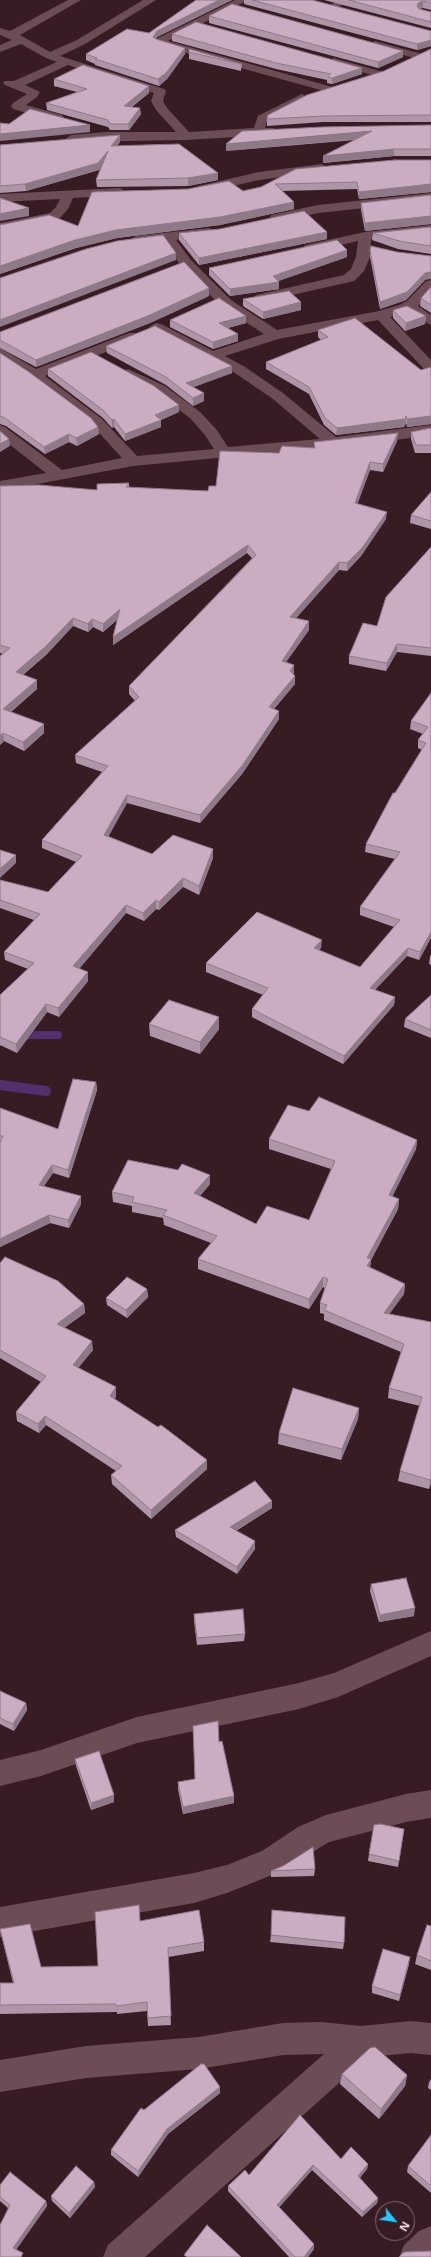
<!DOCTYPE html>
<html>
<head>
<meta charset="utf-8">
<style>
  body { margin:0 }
  #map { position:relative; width:431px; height:2257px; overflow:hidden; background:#381c24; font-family:"Noto Sans",sans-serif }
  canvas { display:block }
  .north { position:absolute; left:375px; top:2201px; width:40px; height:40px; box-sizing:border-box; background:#381c24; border:1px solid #866d74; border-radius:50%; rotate:120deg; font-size:11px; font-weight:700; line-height:16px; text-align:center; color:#fbe7ec }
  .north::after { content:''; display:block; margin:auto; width:14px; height:18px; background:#27c8ff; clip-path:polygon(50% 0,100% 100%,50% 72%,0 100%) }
</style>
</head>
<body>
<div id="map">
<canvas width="431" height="2257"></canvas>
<div class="north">N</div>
</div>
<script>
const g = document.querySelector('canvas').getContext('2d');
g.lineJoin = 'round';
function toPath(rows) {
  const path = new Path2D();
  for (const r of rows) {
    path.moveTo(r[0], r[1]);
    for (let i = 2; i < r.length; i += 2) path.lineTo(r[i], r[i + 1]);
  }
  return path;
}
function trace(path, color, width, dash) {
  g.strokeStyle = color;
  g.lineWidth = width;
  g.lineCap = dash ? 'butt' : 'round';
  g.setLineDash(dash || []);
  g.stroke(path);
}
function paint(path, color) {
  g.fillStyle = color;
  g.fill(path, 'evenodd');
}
const streamFar1 = toPath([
  [0,1042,29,1035,58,1035]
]);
const stream = toPath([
  [0,1085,46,1091]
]);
const street = toPath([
  [68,0,81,0,20,35,50,52,77,40,143,0,156,0,85,44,60,56,164,89,166,91,163,101,167,108,189,132,254,128,258,116,302,94,308,98,267,121,265,128,274,128,276,131,270,135,186,140,67,142,65,139,71,135,106,132,176,132,156,110,151,101,154,93,68,65,25,85,40,92,37,97,26,105,62,115,64,118,62,121,58,122,13,109,11,106,13,103,27,94,5,85,3,83,5,81,14,81,57,62,46,58,21,44,0,52,0,45,12,40,0,35,0,28,10,31,68,0],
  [235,0,248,0,168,41,336,88,338,90,336,92,328,92,157,45,155,43,158,38,235,0],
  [339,0,354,0,331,10,326,7,339,0],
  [375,41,422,54,424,56,418,59,371,46,369,44,375,41],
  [334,58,383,72,385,74,379,77,330,63,328,61,334,58],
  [322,164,328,168,326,171,259,180,203,193,197,189,199,186,259,172,322,164],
  [120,188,126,192,124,195,73,198,68,209,59,219,0,231,0,223,50,213,56,207,60,199,0,202,0,194,120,188],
  [431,193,431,201,318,213,276,222,270,218,271,215,318,205,431,193],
  [431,225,431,233,371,239,370,257,364,271,354,281,261,302,254,298,256,295,344,275,351,269,356,257,358,241,310,252,303,248,305,245,365,232,431,225],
  [209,228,216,232,214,235,176,240,191,260,231,300,277,330,379,311,399,305,407,301,426,281,431,280,431,292,418,306,431,315,431,325,407,311,390,317,431,360,431,372,426,371,378,320,278,339,225,356,245,367,283,393,336,437,431,425,431,435,374,443,133,466,0,491,0,481,46,473,0,437,0,425,5,427,62,470,122,458,92,425,30,378,0,358,0,348,36,369,129,333,139,333,141,336,139,339,45,376,102,419,137,456,214,449,205,435,190,418,155,392,123,376,121,373,128,369,165,386,200,412,216,429,228,447,320,439,273,399,235,373,151,330,149,327,156,323,161,324,213,351,264,334,221,306,181,266,164,241,136,244,129,240,136,236,209,228],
  [431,1631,431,1656,338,1697,299,1709,137,1743,41,1776,0,1786,0,1760,41,1750,137,1717,299,1683,334,1673,431,1631],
  [431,1790,431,1818,406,1822,329,1842,282,1871,227,1893,194,1903,0,1937,0,1907,194,1873,227,1865,262,1851,298,1827,326,1815,406,1794,431,1790],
  [411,2021,431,2023,431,2055,411,2053,368,2057,145,2257,103,2257,108,2245,324,2054,283,2055,199,2069,86,2078,0,2092,0,2060,86,2046,199,2037,283,2023,320,2022,361,2026,411,2021],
  [431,2226,431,2257,399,2257,404,2245,419,2231,431,2226]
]);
const wall = toPath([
  [196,0,232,0,157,37,156,39,185,48,185,54,167,79,159,86,95,65,95,64,86,60,86,54,149,33],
  [244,0,312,0,431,31,431,46,417,50,244,4],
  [324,0,431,0,431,10,423,8,419,9,431,12,431,28],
  [209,16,403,51,403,57,378,68,209,23],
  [172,34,362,68,362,74,332,84,327,83,327,80,276,69,172,41],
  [189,49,242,64,241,70,241,71,189,59],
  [431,49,431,122,323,122,267,126,267,119,384,71],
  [54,79,149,93,132,107,141,114,129,130,110,130,108,127,47,110,46,103,77,92,54,86],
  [431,125,431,156,394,156,323,163,355,140,226,151],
  [120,135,120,142,117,146,218,173,218,180,188,186,97,187,96,180,101,167,99,170,26,191,0,193,0,145],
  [431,160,431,192,359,199,357,189,282,191,294,209,220,225,117,238,76,248,0,274,0,225,78,226,261,187,296,169],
  [431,195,431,224,365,231,361,210,361,203],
  [431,227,431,254,398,249,372,240,373,233],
  [327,232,327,239,199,265,179,240,179,233],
  [347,250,347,257,278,281,279,282,279,289,230,296,209,275,209,268],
  [370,250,397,252,425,280,406,300,380,309,370,257],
  [431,287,431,313,420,306,421,298],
  [209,296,150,323,36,367,0,348,0,332],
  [243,299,301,310,263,319,243,306],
  [393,310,426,316,425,324,405,331,393,318],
  [170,320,246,323,228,328,238,341,213,349,170,327],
  [318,330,421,370,431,367,431,424,407,427,406,423,404,427,336,435,324,425,309,394,266,369,266,362,321,340,318,337],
  [106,346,232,373,193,387,204,401,193,406,166,385,107,353],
  [0,353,98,427,99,434,77,446,69,442,45,454,6,426,0,424],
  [48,369,179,405,179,412,161,420,161,427,125,441,114,427,112,428,103,418,48,376],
  [431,428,431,453,415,453,411,439,411,432],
  [397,441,383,472,370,470,357,503,386,519,361,556,347,571,339,570,296,618,309,630,286,662,294,665,294,673,293,674,295,676,295,684,274,709,279,719,242,774,200,823,127,803,108,836,152,854,213,849,213,858,199,895,183,887,159,910,156,909,144,921,126,913,79,969,88,981,59,1017,47,1012,17,1053,0,1045,0,995,28,969,5,960,4,952,34,920,0,908,0,880,48,892,76,862,42,848,42,840,102,772,76,763,75,755,135,701,129,694,129,686,252,558,247,553,113,645,113,637,117,620,103,632,93,627,88,632,73,626,46,655,23,675,37,680,37,689,11,712,44,724,44,733,24,751,4,741,0,745,3,654,0,653,0,486,97,490,129,483,129,488,208,491,216,486,279,453,314,448,314,442],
  [431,492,431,529,410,523,411,515],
  [431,547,431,656,397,652,386,671,349,664,349,656,377,626],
  [431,693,431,938,419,960,407,956,375,990,395,997,394,1005,343,1064,252,1017,252,1009,263,995,206,972,206,963,321,948,319,950,360,967,394,927,360,915,360,907,395,859,365,852,366,844,422,750,418,748,418,740,423,734,410,729,411,721],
  [431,955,431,965,429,964,430,956],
  [431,995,431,1038,404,1027,405,1019],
  [219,1017,219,1029,200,1054,150,1036,149,1024],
  [96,1082,97,1090,69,1178,53,1173,44,1186,81,1204,69,1228,50,1223,0,1247,0,1108,58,1129],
  [309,1111,417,1140,416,1149,392,1197,399,1199,398,1209,371,1260,370,1267,405,1284,404,1294,389,1314,431,1322,431,1483,429,1489,398,1481,400,1471,420,1406,388,1398,389,1388,401,1352,324,1320,324,1314,320,1313,320,1303,325,1288,323,1287,309,1309,198,1269,198,1259,211,1243,164,1225,163,1218,132,1212,132,1206,113,1202,112,1192,210,1184,200,1196,256,1224,309,1220,331,1169,269,1149,269,1139],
  [0,1263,84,1304,85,1313,64,1328,93,1350,78,1368,116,1396,115,1399,207,1460,207,1469,151,1519,112,1484,111,1475,116,1471,46,1425,39,1433,17,1421,16,1412,41,1382,0,1358],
  [147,1289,148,1297,127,1318,107,1305,106,1298],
  [359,1408,358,1419,341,1460,278,1444,279,1433],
  [272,1501,272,1508,236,1531,255,1541,255,1549,237,1574,176,1537,175,1530],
  [371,1584,414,1616,379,1622,370,1591],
  [194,1614,245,1634,244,1641,197,1645,194,1621],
  [0,1691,26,1703,27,1710,14,1731,0,1724],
  [75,1759,114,1802,91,1810,76,1766],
  [195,1779,234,1796,234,1803,183,1814,178,1789,178,1782],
  [404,1829,398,1867,368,1861,369,1854],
  [315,1869,314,1876,271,1877,271,1871],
  [140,1921,204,1942,204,1951,168,1957,171,2025,148,2026,147,2011,117,2014,117,2012,0,2014,0,1983,13,1983,2,1938,0,1929,41,1967,98,1966],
  [431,1926,431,1970,415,1964,417,1955],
  [271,1935,344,1943,343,1949,270,1942],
  [409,1964,399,2001,372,1993,372,1986],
  [342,2074,407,2075,405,2086,379,2119,340,2084],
  [431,2079,431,2090,428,2088,429,2082],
  [220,2087,220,2093,168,2134,138,2177,111,2155,111,2150,144,2110],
  [431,2135,431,2193,407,2172,408,2166],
  [341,2159,368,2164,367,2169,359,2178,378,2198,377,2203,362,2217,312,2170,279,2207,314,2244,314,2249,308,2257,289,2257,228,2191,228,2186,249,2175],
  [94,2182,95,2187,70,2218,52,2201,51,2196],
  [0,2185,46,2201,47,2206,16,2249,0,2257,8,2208,0,2201]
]);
const shadedWall = toPath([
  [219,0,232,0,157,37,154,43,153,37,157,31],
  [423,1,423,8,418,9,417,6,418,3],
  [431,40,431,46,417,50,417,44],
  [185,48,185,54,167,79,159,86,158,79],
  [403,51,403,57,378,68,378,62],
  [362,68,362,74,332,84,332,78],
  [149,86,149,93,124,112,124,106],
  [140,108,141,114,129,130,128,124],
  [90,125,90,132,0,141,0,134],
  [372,131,371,138,226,151,226,144],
  [120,135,120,142,111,153,111,146],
  [394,149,394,156,323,163,323,156],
  [108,151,108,158,99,170,26,191,25,184],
  [218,173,218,180,188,186,188,178],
  [431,184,431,192,359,199,359,192],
  [294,202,294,209,220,225,117,238,76,248,0,274,0,266,75,240,116,230],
  [29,208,29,216,0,221,0,214],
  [431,216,431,224,365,231,365,223],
  [327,232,327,239,199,265,199,258],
  [347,250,347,257,273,283,273,276],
  [176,253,176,260,0,327,0,320],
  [431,272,431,279,425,280,406,300,380,309,380,302,425,273],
  [279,282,279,289,230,296,230,289],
  [209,288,209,296,150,323,36,367,36,360],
  [301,302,301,310,263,319,263,312],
  [246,316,246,323,219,330,219,323],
  [426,316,425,324,405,331,406,323],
  [238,334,238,341,213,349,213,342],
  [232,366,232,373,186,390,186,383],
  [204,393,204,401,193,406,193,398],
  [179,405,179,412,161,420,161,427,125,441,125,434,155,415],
  [406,416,406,423,404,427,336,435,337,428],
  [431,416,431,424,407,427,407,419],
  [114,419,114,427,112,428,112,420],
  [98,427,99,434,77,446,76,438],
  [398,433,397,441,383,472,383,464],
  [69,434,69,442,45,454,44,447],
  [9,439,10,446,0,452,0,444],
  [370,462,370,470,355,511,355,503],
  [387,512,386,519,361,556,347,571,347,563],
  [248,545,247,553,113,645,113,637],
  [339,562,339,570,290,625,290,617],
  [120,609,120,617,103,632,103,624],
  [73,618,73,626,46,655,16,680,16,672],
  [92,619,93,627,88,632,88,624],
  [309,621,309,630,281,669,282,661],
  [397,644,397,652,386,671,387,663],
  [294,665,294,673,289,680,290,671],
  [295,676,295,684,268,715,269,707],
  [37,680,37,689,4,717,3,709],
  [279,711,279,719,242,774,200,823,200,815],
  [44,724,44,733,24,751,23,742],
  [3,733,4,741,0,745,0,736],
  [127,795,127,803,105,843,104,835],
  [213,849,213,858,199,895,199,886],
  [16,855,16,863,0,878,0,869],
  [183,878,183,887,159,910,159,902],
  [156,900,156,909,144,921,143,913],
  [126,905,126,913,74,975,73,966],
  [431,932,431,938,419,960,420,952],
  [322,940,321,948,313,957,314,948],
  [408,948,407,956,369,996,370,988],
  [88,972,88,981,59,1017,58,1008],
  [395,997,394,1005,343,1064,344,1056],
  [46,1004,47,1012,17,1053,16,1044],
  [219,1017,219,1029,200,1054,200,1042],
  [96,1082,97,1090,69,1178,68,1170],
  [417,1140,416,1149,388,1205,389,1195],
  [52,1165,53,1173,39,1193,39,1185],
  [210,1175,210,1184,194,1203,194,1193],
  [81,1196,81,1204,69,1228,68,1220],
  [399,1199,398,1209,371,1260,370,1269,366,1275,367,1258],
  [49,1215,50,1223,0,1247,0,1239],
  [323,1277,323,1287,309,1309,309,1299],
  [405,1284,404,1294,383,1323,384,1313],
  [147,1289,148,1297,127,1318,126,1310],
  [84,1304,85,1313,57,1333,57,1324],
  [92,1341,93,1350,73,1374,73,1365],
  [116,1387,116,1396,110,1405,110,1396],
  [359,1408,358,1419,341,1460,342,1449],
  [45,1416,46,1425,39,1433,38,1424],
  [207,1460,207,1469,151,1519,151,1510],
  [431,1478,431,1483,429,1489,430,1480],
  [272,1501,272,1508,230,1534,230,1527],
  [255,1541,255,1549,237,1574,237,1567],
  [415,1608,414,1616,379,1622,380,1615],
  [26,1703,27,1710,14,1731,13,1724],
  [114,1795,114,1802,91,1810,91,1803],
  [234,1796,234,1803,183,1814,183,1807],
  [410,1957,409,1964,399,2001,400,1995],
  [407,2075,405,2086,379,2119,381,2109],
  [220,2087,220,2093,168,2134,138,2177,138,2171,167,2129],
  [368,2164,367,2169,357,2182,358,2176],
  [313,2165,312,2170,277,2210,277,2205],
  [94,2182,95,2187,70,2218,69,2213],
  [378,2198,377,2203,362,2217,363,2212],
  [46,2201,47,2206,14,2253,13,2248],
  [314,2244,314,2249,308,2257,304,2257]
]);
const building = toPath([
  [196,0,219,0,157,31,153,37,156,39,185,48,166,73,158,79,95,59,97,58,86,54,127,29,149,33,196,0],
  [252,0,312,0,431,31,431,40,417,44,252,0],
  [349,0,431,0,431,3,423,1,418,3,417,6,419,9,431,12,431,22,349,0],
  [232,4,403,51,378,62,209,16,232,4],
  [196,22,362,68,332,78,328,77,331,74,276,63,172,34,196,22],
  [189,49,242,64,241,64,189,52,189,49],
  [431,49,431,115,323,116,267,119,268,115,307,95,384,71,431,49],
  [83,65,149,86,124,106,140,108,128,124,110,124,108,120,46,103,87,89,54,79,83,65],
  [30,109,90,125,0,134,0,123,9,124,30,109],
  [431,125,431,149,394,149,323,156,372,131,226,144,242,131,323,127,431,125],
  [120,135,111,146,179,144,218,173,188,178,96,180,108,151,98,163,25,184,0,186,0,145,120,135],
  [395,160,431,160,431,184,359,192,357,182,275,184,294,202,220,217,116,230,75,240,0,266,0,225,49,215,78,226,92,192,188,189,229,181,243,191,261,187,296,169,395,160],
  [431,195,431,216,365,223,361,203,431,195],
  [0,198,29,208,0,214,0,198],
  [304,211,327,232,199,258,179,233,220,229,304,211],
  [431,227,431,246,399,241,373,233,431,227],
  [163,235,176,253,0,320,0,278,86,249,117,241,163,235],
  [337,240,347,250,273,276,279,282,230,289,209,268,337,240],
  [371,246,397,252,431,256,431,272,425,273,407,292,380,302,370,250,371,246],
  [184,262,209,288,150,315,36,360,0,340,0,332,184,262],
  [431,287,431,305,421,298,431,287],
  [289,291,301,302,263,312,243,299,289,291],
  [219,298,246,316,219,323,238,334,213,342,170,320,219,298],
  [407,306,426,316,406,323,393,310,407,306],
  [355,318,421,370,431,367,431,416,407,419,406,416,405,419,337,428,325,418,309,387,266,362,328,337,318,330,355,318],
  [155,326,232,366,186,383,204,393,193,398,166,377,106,346,155,326],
  [91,352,154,386,179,405,155,415,161,420,125,434,114,419,112,420,103,410,48,369,91,352],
  [0,353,29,372,91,418,98,427,76,438,69,434,44,447,5,418,0,416,0,353],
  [431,428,431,445,416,445,411,432,431,428],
  [0,431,9,439,0,444,0,431],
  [398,433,383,464,370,462,355,503,387,512,362,548,347,563,339,562,290,617,309,621,282,661,294,665,290,671,295,676,269,707,279,711,242,766,200,815,127,795,104,835,152,854,173,835,213,849,199,886,183,878,159,902,156,900,143,913,126,905,73,966,88,972,58,1008,46,1004,16,1044,0,1037,0,995,34,963,4,952,40,914,0,900,0,880,48,892,82,856,42,840,108,766,75,755,139,697,129,686,256,555,248,545,113,637,120,609,103,624,92,619,88,624,73,618,45,647,16,672,37,680,3,709,44,724,23,742,3,733,0,736,0,656,10,648,0,645,0,486,39,485,97,490,97,484,129,483,126,487,208,491,209,486,216,486,220,451,279,453,282,446,315,448,314,442,398,433],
  [431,492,431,521,411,515,431,492],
  [431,547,431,648,397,644,387,663,349,656,363,623,377,626,386,597,431,547],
  [431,693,431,932,420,952,408,948,370,988,395,997,344,1056,252,1009,268,988,206,963,257,912,322,940,314,948,360,967,400,920,360,907,400,852,366,844,393,793,395,793,426,743,418,740,428,727,411,721,431,693],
  [0,850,16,855,0,869,0,850],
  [431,995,431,1030,405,1019,431,995],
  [169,1000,219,1017,200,1042,149,1024,169,1000],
  [73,1079,96,1082,68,1170,52,1165,39,1185,81,1196,68,1220,49,1215,0,1239,0,1143,3,1136,0,1136,0,1108,58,1129,73,1079],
  [319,1097,417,1140,389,1195,399,1199,367,1258,371,1259,367,1266,405,1284,384,1313,431,1322,431,1478,430,1480,400,1471,422,1397,389,1388,404,1344,324,1310,327,1305,320,1303,328,1279,323,1277,309,1299,198,1259,217,1236,163,1215,167,1210,132,1202,134,1197,112,1192,128,1160,178,1170,182,1164,210,1175,194,1193,256,1224,267,1206,309,1220,335,1161,269,1139,288,1105,309,1111,319,1097],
  [5,1257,58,1281,84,1304,57,1324,92,1341,73,1365,116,1387,110,1396,158,1427,161,1425,207,1460,151,1510,111,1475,122,1466,45,1416,38,1424,16,1412,46,1376,0,1350,0,1263,5,1257],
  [127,1277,147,1289,126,1310,106,1298,127,1277],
  [293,1388,359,1408,342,1449,279,1433,293,1388],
  [255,1481,272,1501,230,1527,255,1541,237,1567,175,1530,255,1481],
  [406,1578,415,1608,380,1615,371,1584,406,1578],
  [243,1609,245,1634,197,1638,194,1614,243,1609],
  [0,1691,26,1703,13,1724,0,1718,0,1691],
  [218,1721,219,1742,222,1741,234,1796,183,1807,178,1782,195,1779,193,1726,218,1721],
  [99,1751,114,1795,91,1803,75,1759,99,1751],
  [380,1824,404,1829,399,1861,369,1854,374,1825,380,1824],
  [313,1847,315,1869,271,1871,283,1866,313,1847],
  [139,1905,140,1921,199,1910,204,1942,168,1948,171,2016,148,2018,147,2002,116,2006,116,2004,0,2005,0,1983,14,1983,0,1929,30,1924,41,1967,98,1966,95,1912,139,1905],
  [272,1910,345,1917,344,1943,271,1935,272,1910],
  [427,1925,431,1926,431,1961,417,1955,427,1925],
  [383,1949,410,1957,400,1995,372,1986,383,1949],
  [375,2047,407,2075,381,2109,342,2074,370,2048,375,2047],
  [201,2064,204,2064,220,2087,167,2129,138,2171,111,2150,141,2108,144,2110,201,2064],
  [300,2115,341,2159,351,2147,368,2164,358,2176,378,2198,363,2212,313,2165,277,2205,314,2244,304,2257,295,2257,228,2186,245,2170,249,2175,300,2115],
  [431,2135,431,2186,408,2166,431,2135],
  [76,2166,94,2182,69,2213,51,2196,76,2166],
  [10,2172,46,2201,13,2248,23,2253,21,2257,0,2257,0,2225,10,2205,0,2197,0,2185,10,2172],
  [207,2225,241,2257,187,2257,184,2255,207,2225],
  [431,2251,431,2257,399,2257,404,2252,431,2251]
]);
trace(streamFar1, '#53306d', 8);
trace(stream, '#53306d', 10);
paint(street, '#6d4d55');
paint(wall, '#af95a8');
paint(shadedWall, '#8e7988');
paint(building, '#cbadc3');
trace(building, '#8e7988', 1);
</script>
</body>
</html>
